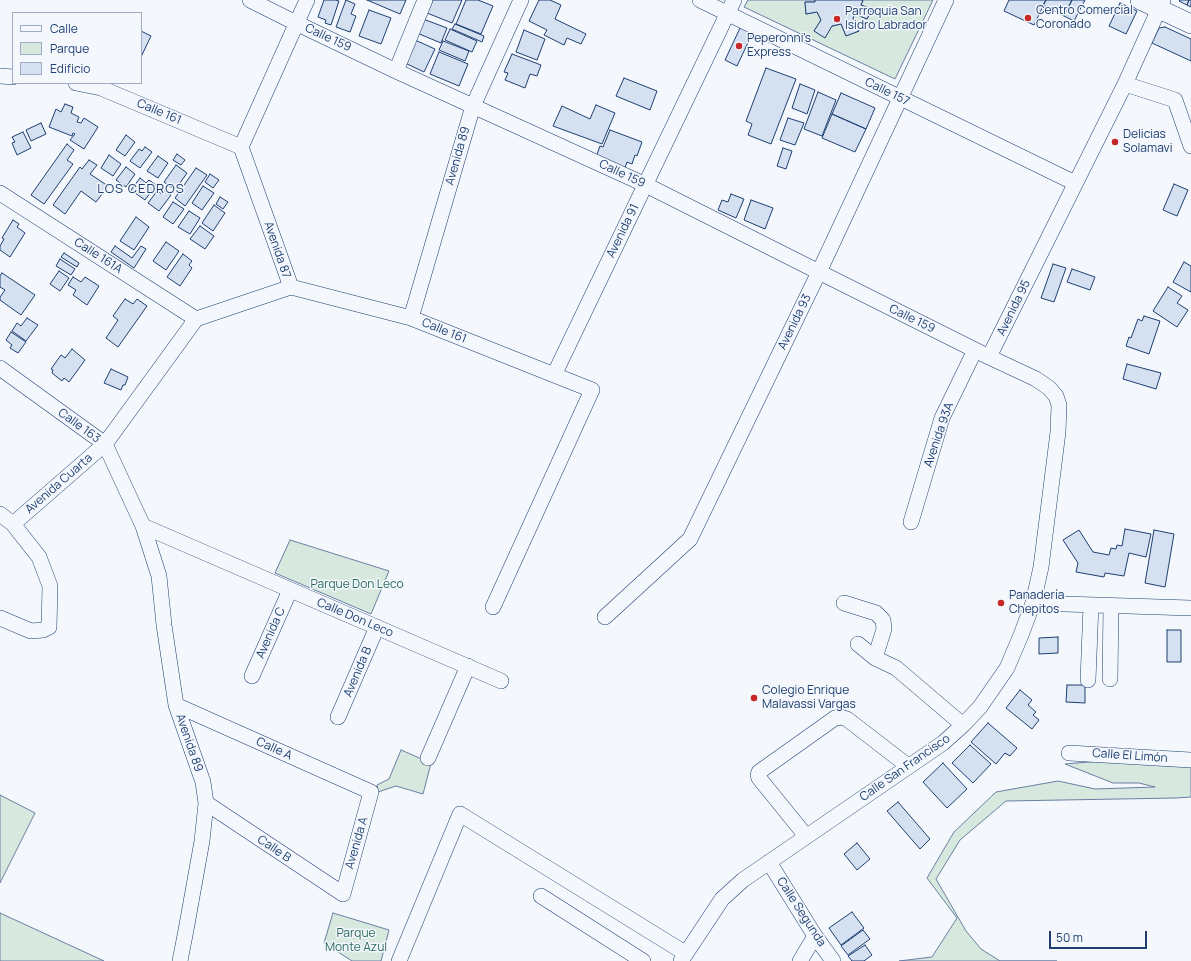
<!DOCTYPE html>
<html>
<head>
<meta charset="utf-8">
<style>
  body { margin:0 }
  #map { position:relative; width:1191px; height:961px; overflow:hidden; background:#f4f7fb; font-family:Manrope,sans-serif }
  canvas { display:block }
  .legend { position:absolute; left:12px; top:12px; width:130px; height:72px; box-sizing:border-box; background:#f4f7fb; border:1px solid #9eadc5; margin:0; padding:5px 7px; list-style:none; font-size:12px; color:#1d3f73 }
  .legend li { display:flex; align-items:center; gap:8px; height:20px }
  .legend b { width:20px; border:1px solid #9eadc5 }
  .scale { position:absolute; left:1049px; top:931px; width:98px; height:18px; box-sizing:border-box; border:2px solid #1d3f73; border-top:0; padding-left:5px; font-size:12px; line-height:14px; white-space:nowrap; color:#1d3f73; -webkit-text-stroke:3px #f4f7fb; paint-order:stroke }
</style>
</head>
<body>
<div id="map">
<canvas width="1191" height="961"></canvas>
<ul class="legend">
<li><b style="height:5px;background:#f4f7fb"></b>Calle</li>
<li><b style="height:11px;background:#d7e8df"></b>Parque</li>
<li><b style="height:11px;background:#d5e0f0"></b>Edificio</li>
</ul>
<div class="scale">50 m</div>
</div>
<script>
const g = document.querySelector('canvas').getContext('2d');
g.lineJoin = 'round';
function paint(path, color) {
  g.fillStyle = color;
  g.fill(path, 'evenodd');
}
function toPath(rows) {
  const path = new Path2D();
  for (const r of rows) {
    path.moveTo(r[0], r[1]);
    for (let i = 2; i < r.length; i += 2) path.lineTo(r[i], r[i + 1]);
  }
  return path;
}
function trace(path, color, width, dash) {
  g.strokeStyle = color;
  g.lineWidth = width;
  g.lineCap = dash ? 'butt' : 'round';
  g.setLineDash(dash || []);
  g.stroke(path);
}
function drawText(font, color, halo, rows, align = 'center') {
  g.font = font + ' Manrope,sans-serif';
  g.lineWidth = 3;
  g.setLineDash([]);
  g.textBaseline = 'middle';
  g.strokeStyle = halo;
  g.fillStyle = color;
  for (const [text, x, y, turn = 0] of rows) {
    g.save();
    g.translate(x, y);
    g.rotate((+turn || 0) * Math.PI / 180);
    g.textAlign = isNaN(turn) ? turn : align;
    if (halo) g.strokeText(text, 0, 0);
    g.fillText(text, 0, 0);
    g.restore();
  }
}
const green = toPath([
  [748,0,815,0,815,2,805,2,806,14,817,12,821,20,814,31,841,24,846,36,859,31,853,18,855,14,867,19,872,10,861,5,863,0,933,0,895,79,744,7,748,0],
  [290,540,389,571,371,614,275,573,290,540],
  [401,750,431,763,423,794,396,786,378,792,377,785,389,779,401,750],
  [1101,761,1191,765,1191,797,1176,798,1006,801,960,840,936,879,966,931,981,949,1000,961,1057,961,899,961,932,957,957,918,927,878,954,832,996,792,1058,781,1095,789,1155,787,1139,783,1113,783,1065,764,1101,761],
  [0,795,35,813,0,883,0,795],
  [0,913,104,961,0,961,0,913],
  [333,913,389,930,381,961,352,961,324,943,333,913]
]);
const building = toPath([
  [324,0,335,0,339,1,331,25,325,23,326,20,318,17,324,0],
  [346,0,355,4,351,14,356,16,350,32,336,27,346,0],
  [367,0,406,0,400,14,367,0],
  [433,0,462,0,452,23,427,13,433,0],
  [466,0,478,0,493,6,481,34,456,24,466,0],
  [539,0,550,0,561,5,555,19,586,34,581,44,567,38,564,45,544,35,547,30,529,21,539,0],
  [815,0,863,0,861,5,872,9,867,19,855,14,853,18,859,31,846,36,841,24,832,26,825,38,814,31,821,20,817,12,806,14,805,2,815,2,815,0],
  [1009,0,1046,0,1034,25,1004,11,1009,0],
  [1046,0,1072,0,1064,16,1043,5,1046,0],
  [1072,0,1085,0,1074,21,1064,16,1072,0],
  [1180,0,1189,0,1187,5,1179,1,1180,0],
  [1189,0,1191,0,1191,7,1187,5,1189,0],
  [1120,3,1137,11,1126,34,1109,26,1120,3],
  [369,10,391,18,381,44,359,36,369,10],
  [423,19,447,28,441,43,417,33,423,19],
  [455,24,484,36,482,42,452,29,455,24],
  [741,26,753,32,737,66,725,60,741,26],
  [1165,27,1191,39,1191,61,1152,43,1159,28,1165,27],
  [450,29,477,41,472,52,445,40,450,29],
  [524,30,545,39,537,60,516,52,524,30],
  [141,31,151,36,141,57,141,31],
  [415,40,435,49,424,72,405,63,415,40],
  [443,41,469,51,465,61,439,50,443,41],
  [439,52,468,64,459,86,430,74,439,52],
  [512,54,541,65,537,76,530,74,525,88,505,80,508,73,504,72,512,54],
  [766,68,796,79,771,144,748,135,752,124,746,121,766,68],
  [624,78,657,91,650,110,616,96,624,78],
  [800,84,815,90,807,114,792,108,800,84],
  [818,92,836,100,822,136,804,129,818,92],
  [841,93,875,108,866,129,832,114,841,93],
  [65,104,73,107,71,113,79,117,77,122,81,123,84,118,98,127,84,149,70,140,75,134,73,133,72,136,49,127,56,109,61,112,65,104],
  [596,105,615,113,602,144,553,126,562,106,590,119,596,105],
  [832,114,866,129,855,152,822,138,832,114],
  [788,118,804,123,795,145,780,140,788,118],
  [41,123,46,134,31,141,26,130,41,123],
  [610,130,642,142,637,156,635,155,632,164,627,162,625,168,596,157,600,146,603,147,610,130],
  [23,132,31,148,17,155,12,143,15,142,12,137,23,132],
  [126,135,135,142,125,156,116,150,126,135],
  [67,144,74,150,67,160,73,164,44,204,31,195,67,144],
  [145,147,152,152,140,168,130,161,139,149,142,151,145,147],
  [783,148,792,151,786,169,777,166,783,148],
  [177,154,185,160,181,165,173,160,177,154],
  [109,155,121,164,113,176,101,168,109,155],
  [158,156,168,163,158,178,147,171,158,156],
  [89,160,97,165,90,174,108,186,96,202,81,191,65,214,53,205,80,167,82,169,89,160],
  [176,165,187,173,175,190,164,182,176,165],
  [126,167,135,174,126,187,116,180,126,167],
  [196,168,207,175,185,206,175,198,196,168],
  [210,174,219,180,213,188,205,182,210,174],
  [140,178,146,183,149,180,156,185,145,200,131,190,140,178],
  [1174,184,1188,190,1177,216,1163,210,1174,184],
  [203,186,214,193,202,210,192,203,203,186],
  [157,191,162,194,164,191,171,195,159,211,148,203,157,191],
  [731,194,744,199,736,218,718,210,722,200,728,202,731,194],
  [220,197,228,202,223,209,216,204,220,197],
  [751,200,773,208,765,229,744,220,751,200],
  [173,202,184,209,173,224,163,217,173,202],
  [214,205,225,213,213,231,202,223,214,205],
  [189,211,200,218,190,234,178,227,189,211],
  [136,217,149,227,134,250,120,241,136,217],
  [13,220,19,224,17,227,25,233,10,257,0,250,0,246,4,239,2,238,13,220],
  [200,226,214,236,205,249,190,239,200,226],
  [166,242,179,251,166,270,153,261,166,242],
  [115,246,132,258,141,246,146,249,134,268,111,252,115,246],
  [64,253,79,263,77,267,61,257,64,253],
  [183,254,192,261,189,265,192,268,180,286,167,277,183,254],
  [60,259,75,269,71,275,56,266,60,259],
  [1184,262,1191,266,1191,292,1173,282,1184,262],
  [1053,264,1066,268,1054,302,1041,298,1053,264],
  [1072,269,1095,277,1090,290,1067,282,1072,269],
  [59,271,69,278,60,291,50,284,59,271],
  [2,273,35,295,21,315,0,300,0,297,5,290,0,287,0,276,2,273],
  [73,277,81,282,85,277,99,286,87,305,73,295,76,290,68,285,73,277],
  [1168,287,1182,296,1177,303,1188,310,1177,327,1153,311,1168,287],
  [125,299,133,304,137,299,147,306,118,347,106,338,118,320,113,316,125,299],
  [1144,316,1160,321,1149,354,1126,346,1129,337,1131,338,1138,319,1142,321,1144,316],
  [27,318,38,325,26,341,12,331,17,323,21,326,27,318],
  [11,332,26,342,18,353,10,348,12,345,6,340,11,332],
  [72,349,85,360,69,382,64,378,62,381,52,373,53,370,51,369,61,355,65,358,72,349],
  [1127,364,1161,373,1156,389,1123,379,1127,364],
  [111,369,128,377,125,385,123,385,121,390,104,383,111,369],
  [1125,529,1151,534,1146,557,1129,553,1124,576,1105,573,1104,577,1076,572,1078,563,1063,540,1079,530,1093,552,1109,555,1111,548,1116,549,1117,545,1122,546,1125,529],
  [1154,530,1174,534,1165,587,1145,583,1154,530],
  [1167,630,1181,630,1181,662,1167,662,1167,630],
  [1058,637,1058,653,1039,654,1039,638,1058,637],
  [1067,685,1085,685,1085,703,1066,702,1067,685],
  [1020,690,1032,700,1028,705,1036,712,1033,715,1039,720,1032,729,1006,708,1020,690],
  [988,723,1017,748,1010,756,1005,753,996,764,971,742,988,723],
  [970,745,991,764,973,783,952,763,970,745],
  [943,763,967,789,947,808,923,782,943,763],
  [898,802,930,839,920,849,887,811,898,802],
  [857,843,870,859,857,870,844,854,857,843],
  [852,912,864,928,841,945,829,928,852,912],
  [863,930,870,939,848,955,841,946,863,930],
  [865,945,872,955,864,961,852,961,848,956,865,945]
]);
const minor = toPath([
  [250,0,296,23,396,71,646,185,819,272,989,357,1036,379,1049,388,1056,396,1059,405,1058,432,1041,567,1033,603],
  [700,0,1075,183],
  [396,71,425,0],
  [0,76,13,77],
  [76,83,101,88,241,147],
  [1125,84,1175,100,1191,146],
  [0,193,196,319],
  [291,287,411,318,592,390,493,607],
  [291,287,241,147,307,0],
  [411,318,473,106,521,0],
  [989,357,1125,84,1163,0],
  [0,368,105,444,143,526,159,576,164,625,176,705,203,782,206,803,202,841,186,930,180,961],
  [554,375,734,0],
  [0,514,13,524,39,557,50,586,49,627,43,630,31,631,0,618],
  [911,522,942,418,975,350],
  [13,524,105,444,196,319,291,287],
  [143,526,501,681],
  [844,603,876,613,883,620,884,629,875,658,896,668,963,725],
  [605,617,690,539,819,272,946,0],
  [858,644,875,658],
  [252,676,290,590],
  [1110,679,1111,606],
  [1088,680,1091,605],
  [176,705,371,792,343,894,206,803],
  [338,717,377,627],
  [1069,753,1191,760],
  [428,758,468,666],
  [806,836,759,778,758,775,759,772,835,718,841,717,847,719,908,766],
  [769,862,815,936,833,961],
  [541,896,643,961],
  [399,961,460,814,685,953],
  [681,961,722,899,743,880,943,743,963,725,980,707,1007,668,1021,635,1033,603,1191,608],
  [800,961,815,936]
]);
const major = toPath([
  [1140,0,1191,24]
]);
const markers = [
  [1028,18,4,"#c62828"],
  [837,19,4,"#c62828"],
  [739,46,4,"#c62828"],
  [1115,142,4,"#c62828"],
  [1001,603,4,"#c62828"],
  [754,698,4,"#c62828"]
];
const poiNames = [
  ["Centro Comercial",1036,11],
  ["Coronado",1036,25],
  ["Parroquia San",845,12],
  ["Isidro Labrador",845,26],
  ["Peperonni's",747,39],
  ["Express",747,53],
  ["Delicias",1123,135],
  ["Solamavi",1123,149],
  ["Panadería",1009,596],
  ["Chepitos",1009,610],
  ["Colegio Enrique",762,691],
  ["Malavassi Vargas",762,705]
];
const streetNames = [
  ["Calle 159",328,38,25],
  ["Calle 157",887,92,26],
  ["Calle 161",159,112,23],
  ["Avenida 89",458,156,-74],
  ["Calle 159",622,174,25],
  ["Avenida 91",623,231,-64],
  ["Avenida 87",277,250,71],
  ["Calle 161A",98,256,33],
  ["Avenida 95",1014,308,-64],
  ["Calle 159",912,319,26],
  ["Avenida 93",795,322,-64],
  ["Calle 161",444,331,22],
  ["Calle 163",79,426,36],
  ["Avenida 93A",939,435,-71],
  ["Avenida Cuarta",59,484,-41],
  ["Calle Don Leco",355,618,23],
  ["Avenida C",271,633,-66],
  ["Avenida B",358,672,-67],
  ["Avenida 89",189,743,71],
  ["Calle A",274,749,24],
  ["Calle El Limón",1130,756,4],
  ["Calle San Francisco",905,768,-35],
  ["Avenida A",357,843,-74],
  ["Calle B",274,849,34],
  ["Calle Segunda",801,912,57]
];
const parkNames = [
  ["Parque Don Leco",357,585],
  ["Parque",356,934],
  ["Monte Azul",356,948]
];
const neighbourhoodNames = [
  ["LOS CEDROS",141,189]
];
paint(green, '#d7e8df');
trace(green, '#687fa3', 1);
paint(building, '#d5e0f0');
trace(building, '#1d3f73', 1);
trace(minor, '#1d3f73', 16);
trace(major, '#1d3f73', 20);
trace(minor, '#f4f7fb', 15);
trace(major, '#f4f7fb', 19);
for (const [x, y, r, color] of markers) {
  const dot = new Path2D();
  dot.arc(x, y, r, 0, 2 * Math.PI);
  g.fillStyle = color;
  g.fill(dot);
  trace(dot, '#f4f7fb', 1.5);
}
drawText('12px', '#1d3f73', '#f4f7fb', poiNames, 'left');
drawText('12px', '#1d3f73', '#f4f7fb', streetNames);
drawText('12px', '#2c6c60', '#f4f7fb', parkNames);
g.letterSpacing = '1px';
drawText('13px', '#1d3f73', '#f4f7fb', neighbourhoodNames);
g.letterSpacing = '0px';
</script>
</body>
</html>
